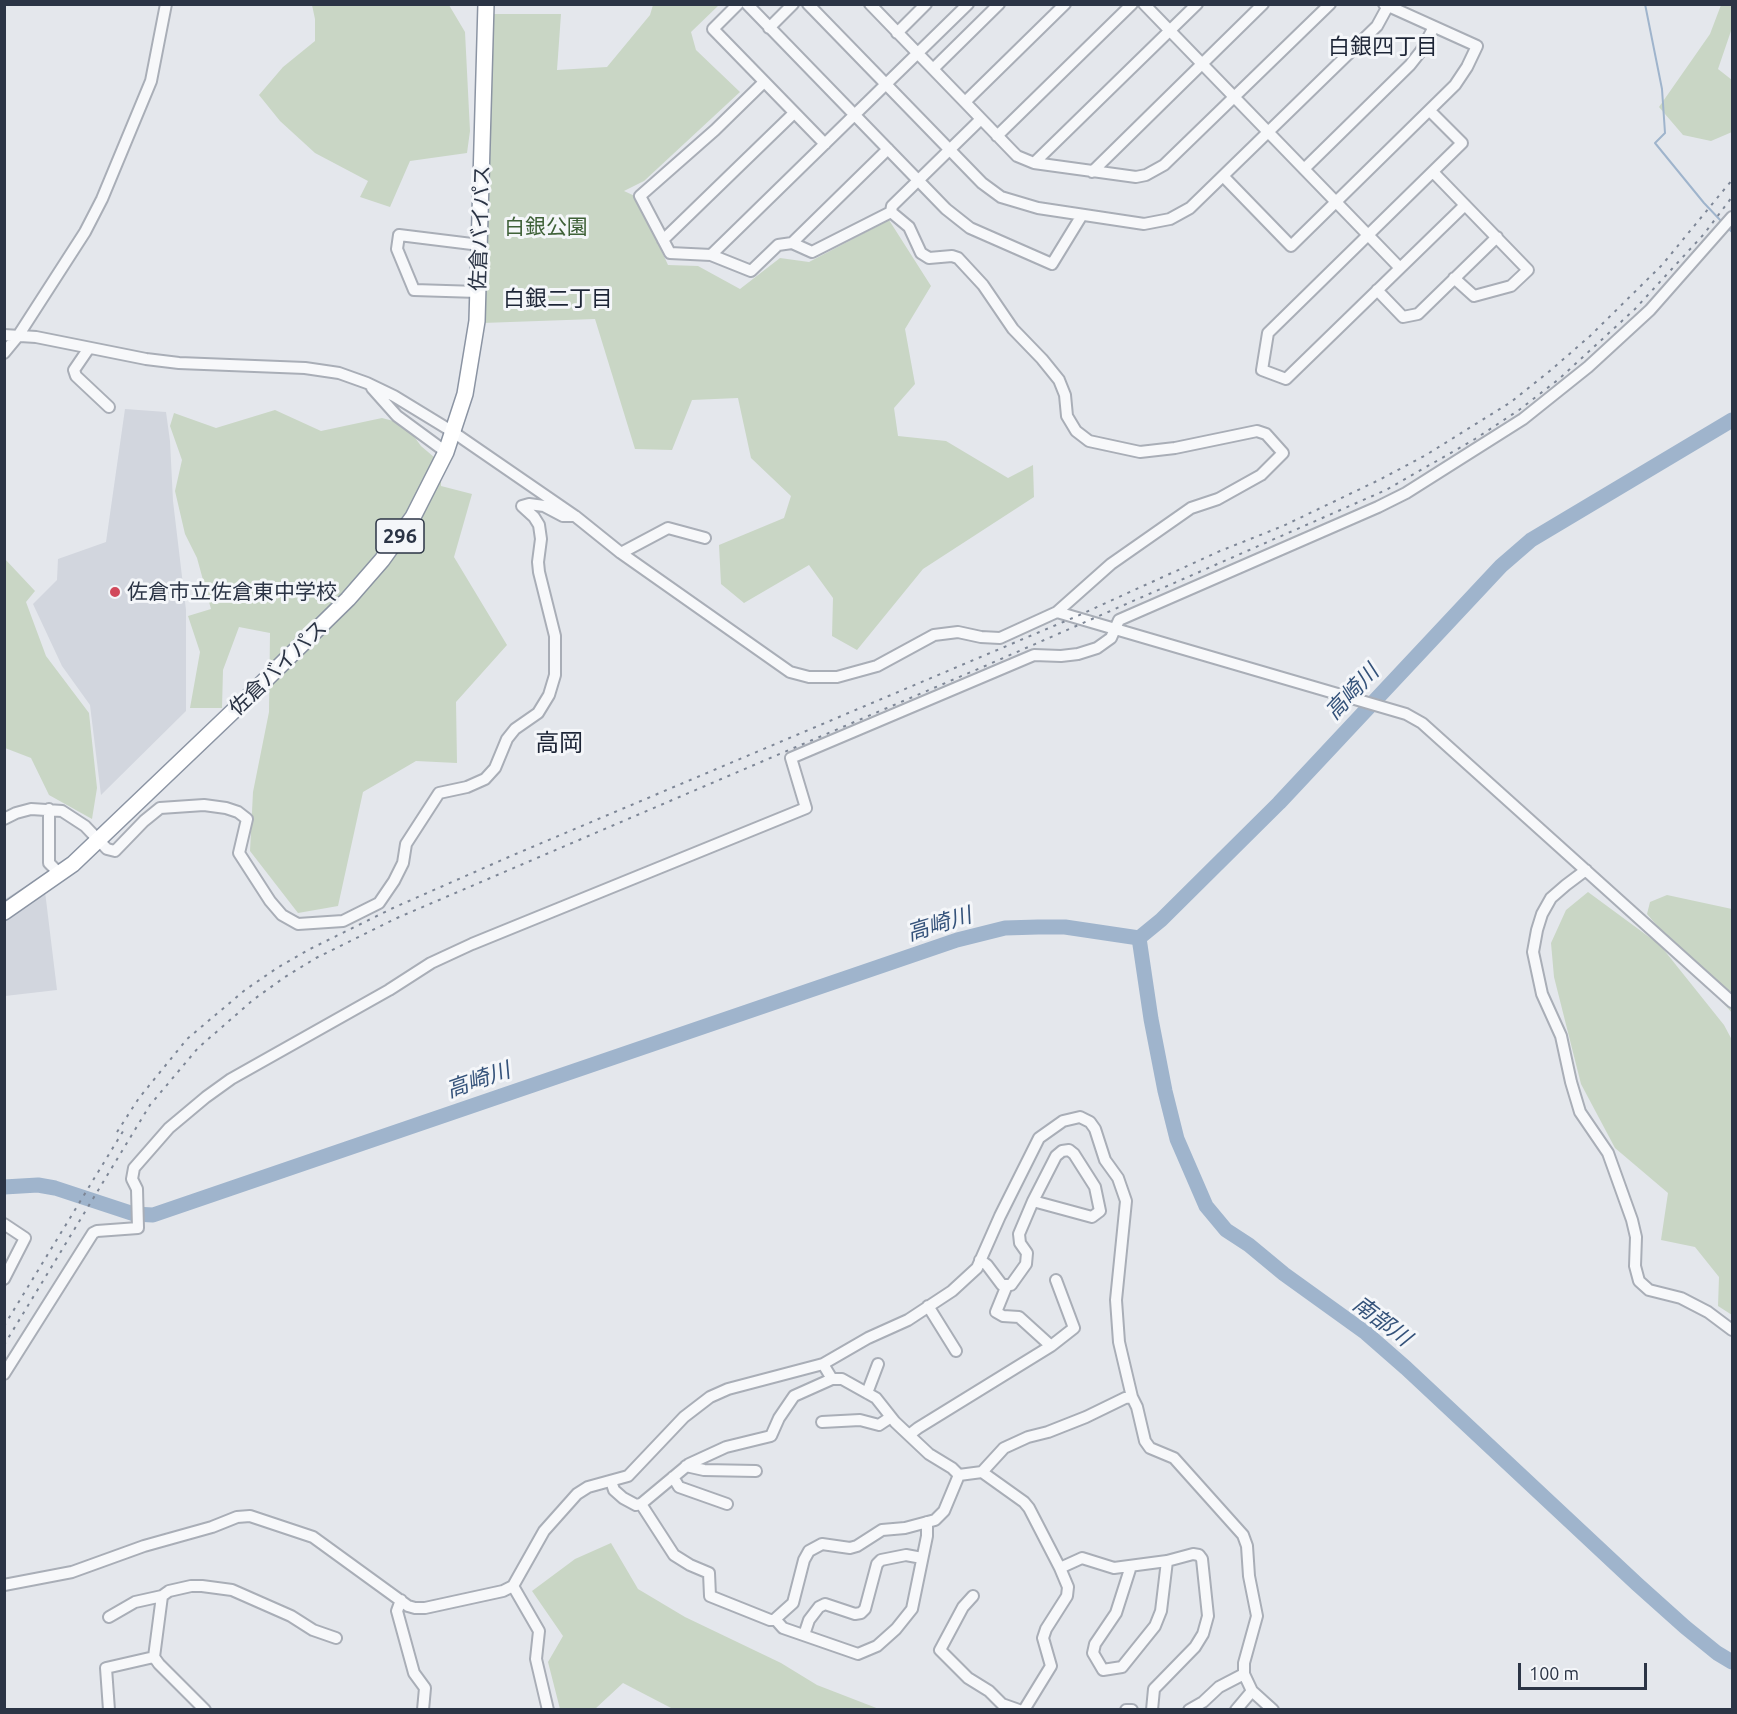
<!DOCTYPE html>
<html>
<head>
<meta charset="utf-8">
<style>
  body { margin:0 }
  #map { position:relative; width:1737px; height:1714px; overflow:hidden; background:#e4e7ec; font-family:Ubuntu,sans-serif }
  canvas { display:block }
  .frame { position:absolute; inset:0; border:6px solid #2b3445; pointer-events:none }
  .scale { position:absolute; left:1518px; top:1663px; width:129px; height:27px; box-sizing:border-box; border:3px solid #2b3445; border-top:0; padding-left:8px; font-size:18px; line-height:21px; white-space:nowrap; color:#2b3445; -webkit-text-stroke:4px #f4f6f9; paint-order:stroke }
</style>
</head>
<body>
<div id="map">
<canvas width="1737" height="1714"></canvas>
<div class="frame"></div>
<div class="scale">100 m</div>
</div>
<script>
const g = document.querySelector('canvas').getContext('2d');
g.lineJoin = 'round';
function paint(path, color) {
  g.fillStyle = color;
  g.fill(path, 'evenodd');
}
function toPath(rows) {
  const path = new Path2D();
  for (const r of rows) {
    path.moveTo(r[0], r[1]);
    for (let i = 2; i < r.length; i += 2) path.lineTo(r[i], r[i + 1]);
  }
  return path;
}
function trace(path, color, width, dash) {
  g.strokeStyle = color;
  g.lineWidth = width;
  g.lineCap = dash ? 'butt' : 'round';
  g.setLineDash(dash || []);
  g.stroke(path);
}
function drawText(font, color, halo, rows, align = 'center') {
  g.font = font + ' Ubuntu,"Noto Sans JP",sans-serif';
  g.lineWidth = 6;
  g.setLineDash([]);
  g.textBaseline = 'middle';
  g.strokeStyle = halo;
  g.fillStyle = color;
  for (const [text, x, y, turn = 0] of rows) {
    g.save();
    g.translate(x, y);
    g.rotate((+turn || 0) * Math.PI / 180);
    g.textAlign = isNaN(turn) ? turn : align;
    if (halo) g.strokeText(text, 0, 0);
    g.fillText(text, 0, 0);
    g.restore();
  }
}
const built = toPath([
  [125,409,166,412,170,441,173,501,186,610,186,711,101,795,90,705,62,666,33,604,57,580,58,559,106,542],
  [43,875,57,990,5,996,5,899]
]);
const green = toPath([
  [312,5,449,5,465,32,470,131,467,153,410,161,390,207,360,197,368,181,315,153,280,121,259,95,283,67,315,41,315,19],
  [653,5,719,5,691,32,696,50,740,92,644,181,624,191,637,197,668,265,698,266,740,289,780,258,809,262,889,220,931,286,905,329,915,384,894,408,898,436,946,441,1008,478,1033,465,1034,497,923,569,857,650,832,636,833,598,809,565,744,603,721,584,719,545,784,518,791,496,751,458,738,398,692,400,672,450,635,449,595,319,482,323,489,14,561,14,557,70,607,67,650,15],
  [1721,5,1732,5,1732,28,1718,69,1732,80,1732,132,1711,141,1683,135,1659,107,1710,34],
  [275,410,321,431,382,418,405,424,421,446,441,463,441,486,472,494,454,557,507,645,456,702,457,763,416,761,363,792,338,906,298,913,250,851,253,792,269,712,270,633,239,627,223,670,222,708,190,708,200,652,188,616,211,609,197,558,185,534,175,491,182,460,170,426,174,413,216,428],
  [4,558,35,591,26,602,46,656,89,713,97,788,92,819,49,795,31,758,5,748],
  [1588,892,1660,945,1724,1025,1732,1040,1732,1315,1718,1306,1719,1277,1695,1247,1661,1240,1668,1193,1615,1148,1581,1084,1554,977,1551,943,1566,910],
  [1667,895,1732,909,1732,1013,1647,914,1650,902],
  [611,1543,638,1589,685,1617,781,1663,817,1685,879,1709,673,1709,623,1683,595,1709,560,1709,548,1662,563,1636,532,1591,575,1559]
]);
const stream = toPath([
  [1645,4,1662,89,1665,133,1655,143,1704,203,1723,223],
  [1727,227,1732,232]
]);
const river = toPath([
  [1139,938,1151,1019,1165,1091,1177,1139,1206,1206,1226,1230,1249,1245,1284,1274,1366,1333,1406,1368,1637,1584,1685,1627,1717,1653,1732,1662],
  [4,1187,38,1185,55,1188,134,1214,153,1215,957,940,1005,928,1038,927,1065,927,1139,938,1161,920,1279,803,1501,566,1531,540,1732,420]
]);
const minor = toPath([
  [738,4,713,29,825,144],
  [747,4,946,209,970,228,1052,264,1082,215],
  [808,4,982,183,1001,197,1038,208,1144,224,1170,219,1190,208,1377,26,1389,4],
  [870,4,1017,156,1034,163,1136,177,1146,175,1164,165,1330,4],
  [1144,4,1400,268],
  [769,28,793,4],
  [897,33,926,4],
  [933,69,999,4],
  [764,82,715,130,640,196,670,253,711,255,751,271,778,245,792,243,812,252,891,212],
  [965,102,1065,4],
  [1430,111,1462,143,1268,333,1262,370,1286,379,1465,205],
  [981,119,892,206,891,212,909,227,921,253,929,258,952,256,958,258,983,285,1013,329,1042,359,1059,380,1065,395,1067,416,1076,431,1089,441,1140,452,1175,448,1257,431,1266,434,1283,453,1261,475,1218,499,1191,508,1111,564,1057,612],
  [997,136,1132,4],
  [1034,163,1197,4],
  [1304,169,1410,65,1421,51,1434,27],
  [1092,172,1263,4],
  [1433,172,1528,270,1511,286,1474,296,1454,278],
  [1223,176,1291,246,1455,85,1467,67,1477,46,1384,4],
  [663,240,794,113],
  [792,243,888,149],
  [711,255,968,4],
  [1377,290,1403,317,1418,314,1497,237],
  [478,292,414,290,397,249,399,235,480,245],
  [4,335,36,337,146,359,179,363,305,368,339,373,367,383,394,396,453,432,575,516,621,553,790,672,809,677,837,677,877,666,934,635,958,632,981,637,1000,638,1057,612,1406,714,1422,723,1732,1002],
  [89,348,74,370,76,376,109,407],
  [4,353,18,336,85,232,102,199,151,81,166,4],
  [372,388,397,416,446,452],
  [621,553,668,528,705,538],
  [49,809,49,863,60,874],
  [4,819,16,813,31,809,62,811,85,826,107,849,115,851,144,821,160,808,204,805,226,808,238,812,247,819,239,853,270,901,282,915,298,924,343,921,379,903,394,881,403,863,406,844,439,793,467,787,485,779,495,768,507,739,515,729,538,713,549,695,555,675,555,636,539,572,538,562,541,539,539,525,534,517,522,506,529,504,544,506,563,516,572,516],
  [1586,870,1566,885,1551,898,1542,914,1537,930,1533,952,1542,994,1561,1036,1571,1082,1580,1112,1608,1153,1632,1220,1636,1237,1635,1266,1639,1281,1649,1290,1681,1298,1708,1312,1732,1330],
  [4,1224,25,1238,4,1279],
  [980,1260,987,1265,1002,1285,1011,1285,1026,1264,1027,1253,1020,1243,1019,1234,1033,1201,1056,1156,1062,1151,1069,1150,1074,1154,1095,1187,1100,1211,1092,1217,1033,1201],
  [928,1306,956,1351],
  [1051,1346,1074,1328,1056,1280],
  [823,1364,832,1379,842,1379,876,1398,895,1422,929,1454,952,1468,959,1475,982,1472,1024,1502,1029,1508,1060,1568,1068,1587,1067,1596,1046,1629,1043,1638,1051,1666,1024,1710],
  [4,1374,93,1233,97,1231,138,1228,137,1189,132,1179,134,1168,169,1128,206,1097,231,1079,389,990,431,963,472,944,806,808,791,758,1034,655,1061,656,1078,654,1097,648,1111,638,1119,620,1378,507,1406,493,1523,419,1588,367,1650,310,1732,217],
  [867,1393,878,1364],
  [822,1422,860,1420,879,1425,891,1417],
  [909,1435,918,1428,1051,1346,1019,1317,1003,1316,996,1312,1007,1285],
  [686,1466,704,1470,756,1471],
  [982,1472,1004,1448,1028,1437,1048,1432,1086,1417,1125,1398,1132,1397,1137,1407,1145,1441,1150,1448,1174,1458,1243,1535,1247,1546,1249,1576,1257,1616,1244,1663,1244,1674,1252,1691,1273,1710],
  [673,1477,679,1487,727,1504],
  [611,1481,614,1490,623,1498,636,1505,641,1504,689,1464,726,1447,771,1436,779,1418,794,1396,832,1379],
  [641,1504,674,1555,690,1565,709,1573,710,1596,770,1620,774,1620,793,1603,804,1560,809,1551,822,1544,850,1548,857,1546,882,1530,905,1528,935,1520,944,1511,959,1475],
  [1131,1566,1116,1613,1095,1644,1093,1653,1103,1670,1122,1667,1155,1626,1161,1611,1167,1561],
  [1060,1568,1082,1558,1114,1568,1167,1561,1193,1554,1199,1555,1202,1559,1208,1616,1203,1634,1195,1647,1154,1689,1152,1710],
  [4,1585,72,1572,144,1546,212,1527,237,1517,250,1516,313,1537,408,1606,415,1608,425,1608,503,1591,513,1586,544,1531,577,1494,588,1487,628,1476,684,1417,710,1397,728,1389,823,1364,868,1338,908,1320,952,1291,977,1268,1000,1216,1039,1138,1063,1121,1080,1117,1090,1122,1095,1129,1105,1160,1118,1178,1126,1201,1116,1300,1119,1342,1132,1397],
  [513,1586,539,1631,536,1659,548,1710],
  [973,1596,963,1607,940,1650,968,1678,989,1691,1002,1704,1019,1710],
  [401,1600,397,1611,414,1673,425,1688,423,1710],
  [109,1617,135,1602,162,1596,169,1591,191,1586,202,1586,232,1590,291,1616,313,1630,336,1638],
  [775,1619,783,1628,858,1654,877,1646,896,1629,912,1609,927,1536,927,1522],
  [804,1635,809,1620,819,1607,825,1604,855,1614,861,1613,865,1609,877,1564,881,1560,906,1555,922,1558],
  [154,1657,159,1664,205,1710],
  [109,1710,106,1668,154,1657,162,1596],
  [1126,1710,1132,1710],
  [1189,1710,1203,1702,1219,1687,1244,1674],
  [1236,1710,1252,1691]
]);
const highway = toPath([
  [4,912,73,864,248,697,348,599,382,560,413,517,446,452,465,394,477,321,486,4]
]);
const rail = toPath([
  [117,1132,139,1098,187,1039,245,990,277,968,310,949,393,908,511,856,1075,617,1220,551,1283,526,1381,479,1426,455,1511,402,1551,370,1590,336,1662,265,1732,180],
  [4,1326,125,1128],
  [4,1345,150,1105,198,1048,253,1000,285,977,316,958,397,918,985,666,1386,490,1475,439,1519,410,1559,379,1635,309,1704,234,1732,197]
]);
const markers = [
  [115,592,6,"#d1495b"]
];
const shields = [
  [400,536,48]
];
const shieldNames = [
  ["296",400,536]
];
const parkNames = [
  ["白銀公園",546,227]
];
const streetNames = [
  ["佐倉バイパス",480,228,-88],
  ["佐倉バイパス",278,668,-44]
];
const poiNames = [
  ["佐倉市立佐倉東中学校",127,592]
];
const neighbourhoodNames = [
  ["白銀四丁目",1383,47],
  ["白銀二丁目",558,299]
];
const waterNames = [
  ["高崎川",1352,692,-47],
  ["高崎川",939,924,-17],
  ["高崎川",478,1080,-19],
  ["南部川",1382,1321,37]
];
const quarterNames = [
  ["高岡",559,743]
];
paint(built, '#d2d6de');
paint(green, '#c9d6c5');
trace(stream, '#9fb4cc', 2);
trace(river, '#9fb4cc', 15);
trace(minor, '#a9aeb7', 14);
trace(highway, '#8b94a3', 18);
trace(minor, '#f7f8fa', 10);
trace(highway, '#fff', 15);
trace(rail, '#7d8696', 2, [3, 6]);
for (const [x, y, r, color] of markers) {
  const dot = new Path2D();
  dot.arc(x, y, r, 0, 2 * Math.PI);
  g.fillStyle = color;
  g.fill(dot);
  trace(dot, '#f4f6f9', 2);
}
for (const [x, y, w] of shields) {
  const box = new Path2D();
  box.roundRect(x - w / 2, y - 17, w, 34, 4.5);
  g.fillStyle = '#f4f6f9';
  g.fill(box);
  trace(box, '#2b3445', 1.5);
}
drawText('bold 20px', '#2b3445', null, shieldNames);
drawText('21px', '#3f6138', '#f4f6f9', parkNames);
drawText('21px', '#2b3445', '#f4f6f9', streetNames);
drawText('21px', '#2b3445', '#f4f6f9', poiNames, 'left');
drawText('22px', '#1d2536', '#f4f6f9', neighbourhoodNames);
drawText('italic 22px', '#34527a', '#f4f6f9', waterNames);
drawText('24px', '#1d2536', '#f4f6f9', quarterNames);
</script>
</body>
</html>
